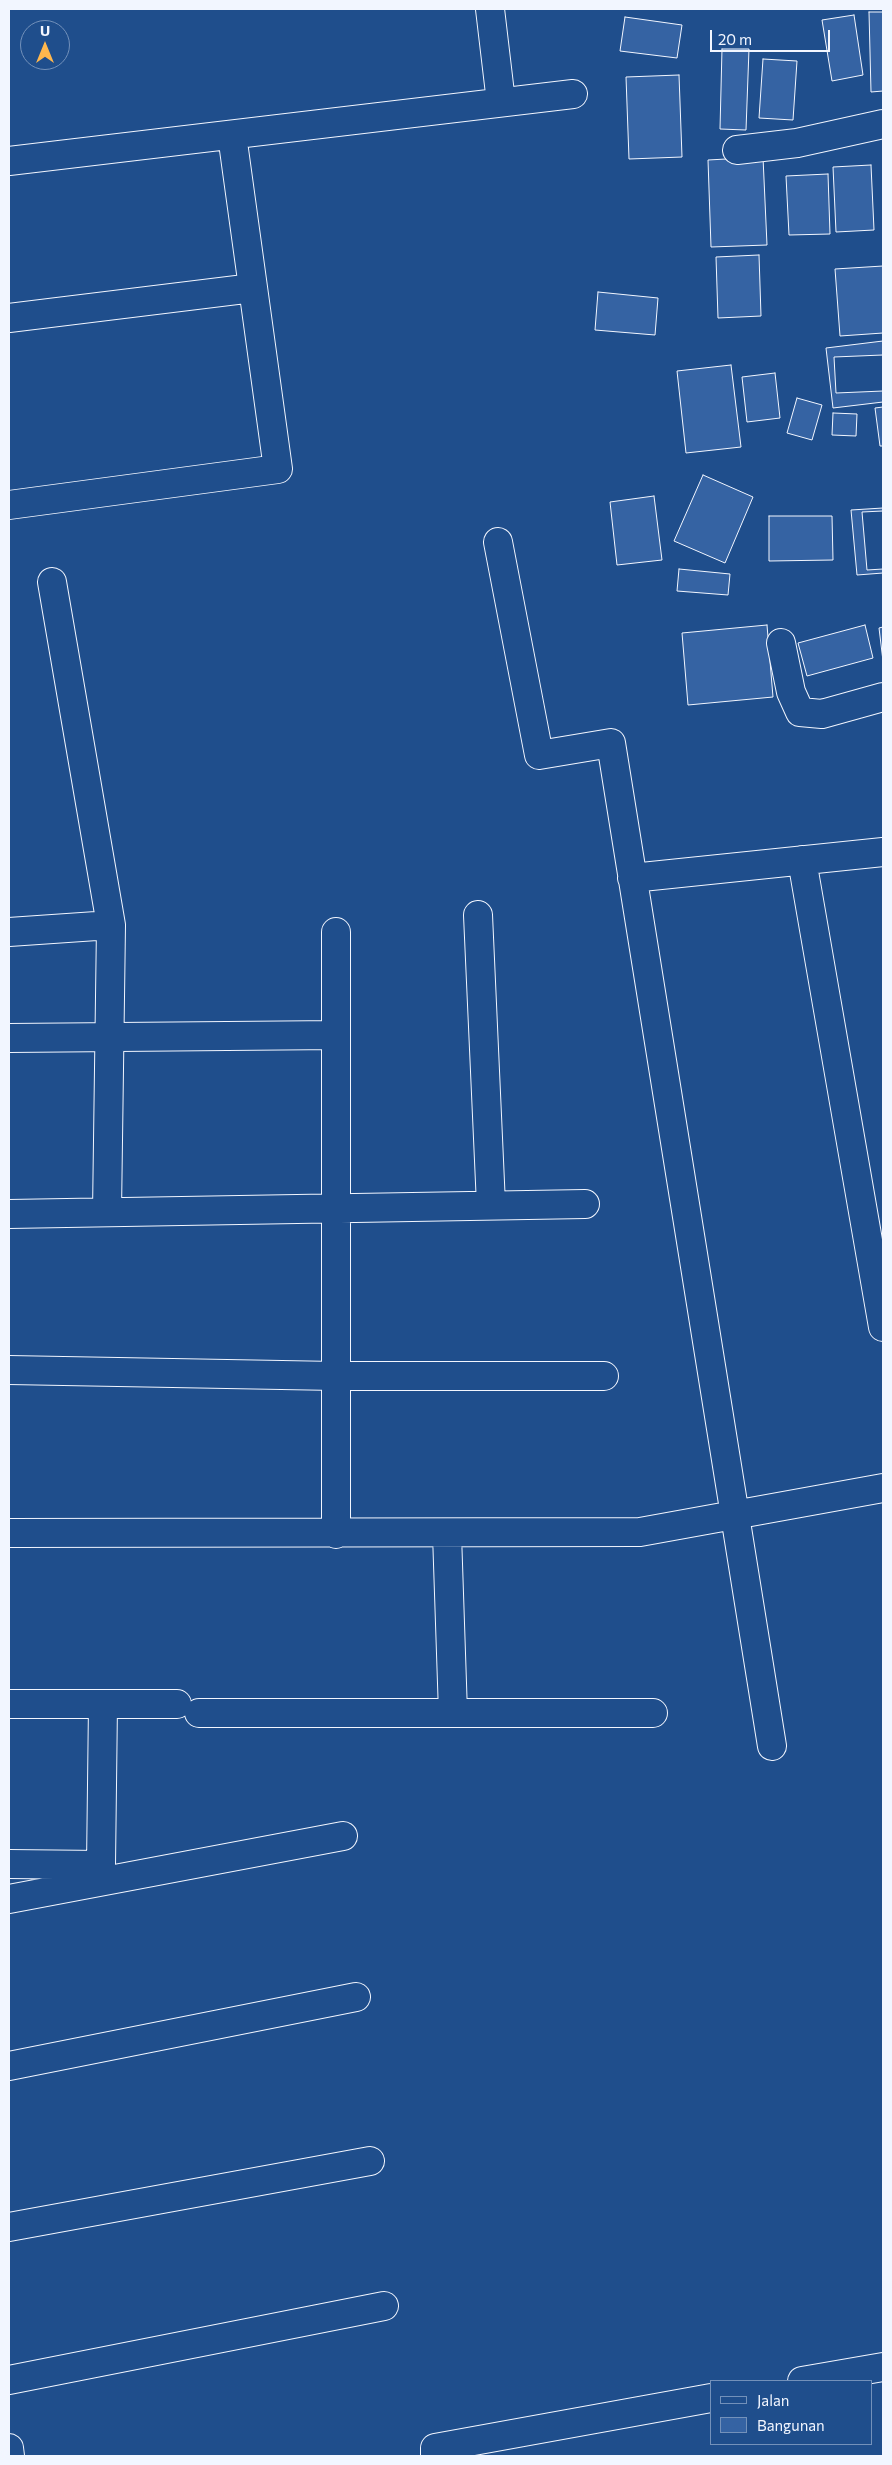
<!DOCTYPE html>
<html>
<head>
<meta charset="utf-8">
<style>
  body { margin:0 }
  #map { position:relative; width:892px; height:2465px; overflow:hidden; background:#1f4e8c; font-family:Commissioner,sans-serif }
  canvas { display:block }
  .frame { position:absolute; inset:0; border:10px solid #f2f6ff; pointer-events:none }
  .legend { position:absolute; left:710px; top:2380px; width:162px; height:65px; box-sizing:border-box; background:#1f4e8c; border:1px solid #7391ba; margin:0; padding:6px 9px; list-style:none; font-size:15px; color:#f2f6ff }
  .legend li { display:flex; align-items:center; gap:10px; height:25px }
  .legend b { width:25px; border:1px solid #7391ba }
  .north { position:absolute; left:20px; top:20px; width:50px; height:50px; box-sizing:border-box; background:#1f4e8c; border:1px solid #7391ba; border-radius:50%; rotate:0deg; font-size:14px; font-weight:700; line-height:20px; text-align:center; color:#f2f6ff }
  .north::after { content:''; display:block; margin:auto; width:18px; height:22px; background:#ffb74d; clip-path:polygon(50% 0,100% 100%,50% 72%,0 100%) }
  .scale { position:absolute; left:710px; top:30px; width:120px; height:22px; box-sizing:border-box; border:2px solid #f2f6ff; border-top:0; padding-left:6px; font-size:15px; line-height:18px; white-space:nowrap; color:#f2f6ff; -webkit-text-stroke:4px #1f4e8c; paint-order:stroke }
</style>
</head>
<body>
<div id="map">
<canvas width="892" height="2465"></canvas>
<div class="frame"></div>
<ul class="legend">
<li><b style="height:6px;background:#1f4e8c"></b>Jalan</li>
<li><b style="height:14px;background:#3563a3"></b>Bangunan</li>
</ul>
<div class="north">U</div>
<div class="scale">20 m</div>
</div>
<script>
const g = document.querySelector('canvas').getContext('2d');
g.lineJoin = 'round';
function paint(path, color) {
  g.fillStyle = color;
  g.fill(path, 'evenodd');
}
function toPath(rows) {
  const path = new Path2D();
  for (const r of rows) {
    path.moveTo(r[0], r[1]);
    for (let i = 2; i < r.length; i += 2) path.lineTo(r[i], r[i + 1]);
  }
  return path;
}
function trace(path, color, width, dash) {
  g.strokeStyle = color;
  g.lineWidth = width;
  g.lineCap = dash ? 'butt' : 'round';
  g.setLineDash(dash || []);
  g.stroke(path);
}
const building = toPath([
  [869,12,883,12,883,91,871,92,869,12],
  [854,15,863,75,832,81,822,20,854,15],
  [625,17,682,25,677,58,620,51,625,17],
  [722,49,749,49,746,130,720,129,722,49],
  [763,59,797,61,793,120,759,118,763,59],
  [679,75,682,157,629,159,626,77,679,75],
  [763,157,767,245,711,247,708,160,763,157],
  [871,165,874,230,836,232,833,167,871,165],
  [828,174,830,234,789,235,786,176,828,174],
  [759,255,761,316,718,318,716,257,759,255],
  [883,266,883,333,840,336,835,269,883,266],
  [598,292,658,298,655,335,595,330,598,292],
  [883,341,883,402,833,408,826,348,883,341],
  [883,355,883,391,836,393,834,357,883,355],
  [731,365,741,447,686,453,677,371,731,365],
  [775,373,780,418,747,422,742,377,775,373],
  [797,398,822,405,812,440,787,433,797,398],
  [883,407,883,446,880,446,875,408,883,407],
  [833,413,857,414,856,436,832,435,833,413],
  [703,475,753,497,725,563,674,541,703,475],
  [654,496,662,560,617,565,610,502,654,496],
  [883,508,883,573,857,575,851,510,883,508],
  [883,511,883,569,867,570,862,512,883,511],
  [769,516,832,516,833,560,769,561,769,516],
  [679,569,730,574,728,595,677,591,679,569],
  [767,625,773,697,688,705,682,633,767,625],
  [865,625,873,658,807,676,798,643,865,625],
  [883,627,883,661,879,628,883,627]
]);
const minor = toPath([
  [490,9,501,102],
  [737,150,797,143,883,124],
  [9,161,573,94],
  [9,318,253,288],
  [9,505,278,469,232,135],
  [498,542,539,755,611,743,772,1746],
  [52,582,111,925,107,1212],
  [781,643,791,692,800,712,822,714,883,697],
  [802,860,883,1327],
  [632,878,883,852],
  [478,915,491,1205],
  [9,932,111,925],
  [336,932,336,1534],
  [9,1038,336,1035],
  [9,1214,585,1204],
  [9,1370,336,1376,604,1376],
  [9,1533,640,1532,883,1488],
  [447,1534,453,1713],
  [9,1704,177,1704],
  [199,1713,653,1713],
  [9,1864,101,1865,103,1704],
  [9,1899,343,1836],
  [9,2066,356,1997],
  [9,2227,370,2161],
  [9,2380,384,2306],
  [802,2381,883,2367],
  [9,2448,10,2456],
  [435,2456,435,2448,711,2398]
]);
paint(building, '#3563a3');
trace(building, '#f2f6ff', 1);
trace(minor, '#f2f6ff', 30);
trace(minor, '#1f4e8c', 28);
</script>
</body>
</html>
